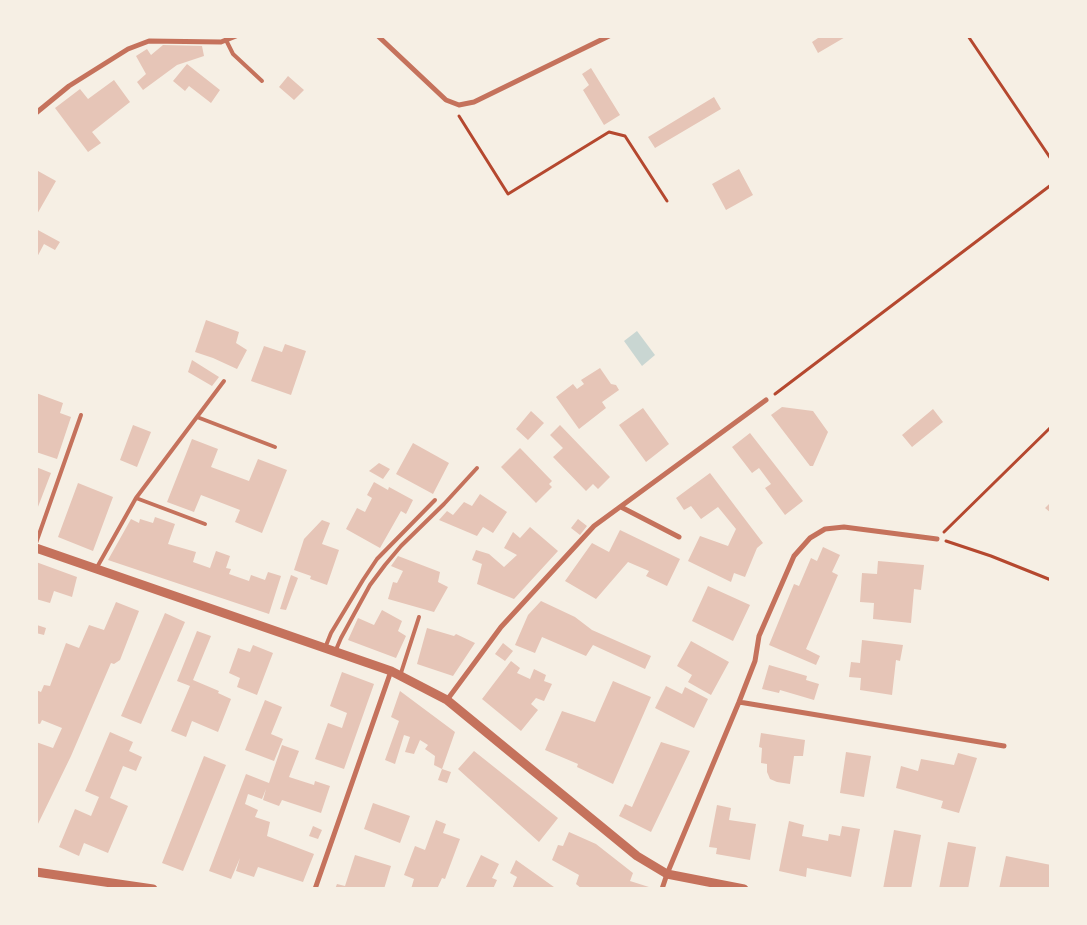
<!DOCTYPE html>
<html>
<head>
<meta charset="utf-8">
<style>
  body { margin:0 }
  #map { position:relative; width:1087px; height:925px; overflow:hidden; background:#f6efe4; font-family:Rubik,sans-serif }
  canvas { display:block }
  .frame { position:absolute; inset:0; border:38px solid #f6efe4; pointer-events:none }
</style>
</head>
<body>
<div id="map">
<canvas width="1087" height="925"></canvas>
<div class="frame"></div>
</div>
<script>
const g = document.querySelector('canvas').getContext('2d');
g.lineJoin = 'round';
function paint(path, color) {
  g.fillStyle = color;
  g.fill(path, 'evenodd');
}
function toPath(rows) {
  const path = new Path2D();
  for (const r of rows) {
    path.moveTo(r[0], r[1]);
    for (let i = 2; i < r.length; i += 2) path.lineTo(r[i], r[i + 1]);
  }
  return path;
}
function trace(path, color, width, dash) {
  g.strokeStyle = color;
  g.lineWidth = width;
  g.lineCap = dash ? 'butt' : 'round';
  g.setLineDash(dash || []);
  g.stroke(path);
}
const water = toPath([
  [637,331,655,355,642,366,624,341]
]);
const building = toPath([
  [821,36,847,36,818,53,812,42],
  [163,45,202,46,204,56,177,65,143,90,137,82,146,74,136,56,147,49,151,55],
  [187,64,220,90,211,103,189,86,185,91,173,81],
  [591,68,620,115,604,125,583,90,589,85,582,74],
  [288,76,304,90,294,100,279,87],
  [114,80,130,102,92,132,101,143,88,152,55,108,80,89,88,99],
  [714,97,721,109,655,148,648,137],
  [739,169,753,195,726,210,712,184],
  [38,171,56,181,36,216,36,175],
  [36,229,60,242,55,250,44,244,36,259],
  [206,320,239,332,236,343,247,350,237,369,213,358,195,352],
  [285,344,306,351,291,395,251,381,264,346,282,352],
  [192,360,219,377,212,386,188,372],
  [600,368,611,384,616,385,619,390,602,402,606,408,579,429,556,397,573,384,577,389,584,384,581,380],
  [36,393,63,403,60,413,71,417,57,459,36,452],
  [782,407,813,411,828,432,813,466,810,466,771,415],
  [643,408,669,444,646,462,619,425],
  [933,409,943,422,912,447,902,435],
  [531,411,544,423,528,440,516,429],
  [133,425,151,432,137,467,120,460],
  [560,425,610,477,598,489,593,484,586,491,553,457,563,448,550,435],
  [750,433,803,501,785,515,765,488,771,484,759,468,752,473,732,447],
  [192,439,218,449,211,467,249,481,258,459,287,470,262,533,235,522,240,510,201,495,194,512,167,502],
  [413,443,449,463,433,494,396,474],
  [520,448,552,481,549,484,552,487,536,503,501,467],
  [379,463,390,469,383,479,369,471],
  [36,467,51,473,36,512],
  [710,473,763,543,757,548,745,577,734,573,731,582,688,561,700,536,728,546,736,529,718,507,701,519,691,506,684,510,676,498],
  [374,482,388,490,389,487,413,500,406,514,401,511,380,548,346,529,357,508,365,512,372,498,367,495],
  [78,483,113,497,93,551,58,537],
  [480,494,507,512,493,533,483,527,477,536,439,520,447,511,453,515,464,502,472,506],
  [1051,502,1051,513,1045,508],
  [155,517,175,524,168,544,196,552,193,562,210,568,216,551,230,556,226,568,231,569,229,574,249,581,251,575,265,580,268,572,281,576,269,614,108,560,131,519,139,523,140,519,153,523],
  [578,519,587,526,580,535,571,528],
  [322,520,330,523,322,544,339,550,327,585,310,579,311,576,294,570,304,539],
  [530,527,558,551,514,599,477,584,482,564,472,560,476,550,489,554,504,567,517,555,504,548,513,532,520,538],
  [620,530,680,559,667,586,646,576,649,571,628,562,596,599,565,581,592,543,609,552],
  [823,547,840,555,832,572,838,575,806,649,820,656,816,665,769,645,794,584,799,586,811,558,817,561],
  [398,556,440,572,438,582,448,587,434,612,388,599,393,582,397,583,403,571,391,566],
  [878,561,924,565,921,590,914,589,911,623,873,619,874,603,860,602,862,573,877,574],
  [36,562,77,577,72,597,54,591,50,603,36,599],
  [291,575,298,578,286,610,280,609],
  [708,586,750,605,733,641,692,621],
  [541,601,575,617,592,630,651,656,645,669,593,645,586,656,542,637,535,653,515,645,528,615],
  [116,602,139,611,120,660,114,664,111,663,71,756,36,828,36,787,38,783,36,782,36,742,53,748,62,728,42,720,40,724,36,723,36,690,41,692,44,685,50,686,66,643,79,648,89,625,104,630],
  [382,610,402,621,398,631,406,636,396,658,348,640,358,618,374,625],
  [165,613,185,622,141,724,121,716],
  [37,625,46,628,44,635,36,633],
  [427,628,454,636,456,634,475,643,453,676,417,664],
  [197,631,211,636,193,680,219,691,218,693,231,699,218,732,192,721,186,737,171,731,190,686,177,681],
  [862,640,903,645,900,661,896,660,892,695,860,690,861,678,849,677,851,662,860,663],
  [691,641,729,662,711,695,688,682,692,675,677,666],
  [503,643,513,651,505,661,495,654],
  [253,645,273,653,257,695,237,687,240,678,229,673,238,648,250,652],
  [511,661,520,668,517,673,530,679,534,669,546,675,544,681,552,684,544,701,536,698,531,704,538,710,521,731,482,699],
  [769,665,807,676,806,680,819,684,814,700,780,690,779,693,762,689],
  [342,672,374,684,344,769,315,759,328,723,342,728,347,713,330,706],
  [613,681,651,697,613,784,577,767,578,764,545,750,562,711,595,722],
  [666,686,682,694,685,687,708,699,694,728,655,708],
  [400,691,455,732,442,769,434,765,435,756,425,749,428,745,420,740,414,754,405,752,410,737,404,735,395,764,385,760,399,721,391,717],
  [265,700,282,707,271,734,283,739,274,761,245,750],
  [110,732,133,742,129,751,142,757,136,771,123,766,110,798,128,806,108,853,84,843,79,856,59,847,75,809,91,816,99,797,85,791],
  [761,733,805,740,803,756,794,756,790,784,777,782,770,779,767,772,767,764,761,763,762,748,759,747],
  [661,742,690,751,651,832,619,816,625,804,632,807],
  [282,745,299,751,289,777,314,785,315,781,330,786,321,813,282,800,279,806,263,800,266,789,262,799,248,794,245,804,258,810,255,817,270,822,267,836,314,854,303,882,258,867,254,877,236,871,240,858,231,879,209,871,246,774,269,783],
  [474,751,558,818,539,842,458,769],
  [846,752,871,756,864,797,840,793],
  [958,753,977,758,959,813,941,808,943,801,896,788,901,766,918,771,921,759,954,765],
  [204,756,226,765,183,871,162,863],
  [442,769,451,772,447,783,438,780],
  [373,803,410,816,400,843,364,829],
  [717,805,731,808,729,820,756,824,750,860,716,854,717,848,709,847],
  [436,820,446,824,443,833,460,839,445,879,442,878,437,889,411,889,414,879,404,875,415,846,425,850],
  [789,821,804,825,802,836,828,841,829,834,840,836,842,826,860,829,851,877,807,868,806,877,779,871],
  [313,826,322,830,318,839,309,836],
  [894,830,921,835,911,889,883,889],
  [569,832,596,844,633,873,630,881,649,887,649,889,582,889,576,884,579,875,552,860,558,845,563,846],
  [948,842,976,847,968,889,939,889],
  [355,855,391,866,384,889,367,889,361,887,361,889,335,889,337,884,345,886],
  [481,855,499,864,492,878,497,880,493,889,465,889],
  [1006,856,1051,865,1051,889,999,889],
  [516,860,554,887,553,889,512,889,517,877,510,873]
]);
const path = toPath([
  [968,36,1051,159],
  [459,116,508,194,609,132,625,136,667,201],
  [775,394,1051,185],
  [944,532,1051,427],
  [946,541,991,556,1051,580]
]);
const service = toPath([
  [226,40,233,54,262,81],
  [197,417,275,447],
  [136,498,205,524],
  [36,543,81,415],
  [96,569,136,498,224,381],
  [325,648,331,633,363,580,377,559,435,500],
  [335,652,341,638,370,585,385,565,401,546,444,504,477,468],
  [400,676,419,617]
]);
const minor = toPath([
  [378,36,446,100,459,105,474,102,609,36],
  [36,113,69,86,128,49,149,41,221,42,236,36],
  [621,507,679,537],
  [447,700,501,627,594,526,766,400],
  [739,702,1004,746],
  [315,889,391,671],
  [662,889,667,874,739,702,755,661,759,636,794,556,810,538,825,529,844,527,937,539]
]);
const tertiary = toPath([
  [36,548,391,671,447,700,637,856,667,874,744,889],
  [36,872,153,889]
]);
paint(water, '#c9d6d2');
paint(building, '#e6c5b7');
trace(path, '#b5482f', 3);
trace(service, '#c5725c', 4);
trace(minor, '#c5725c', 5);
trace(tertiary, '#c5725c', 9);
</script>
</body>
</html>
